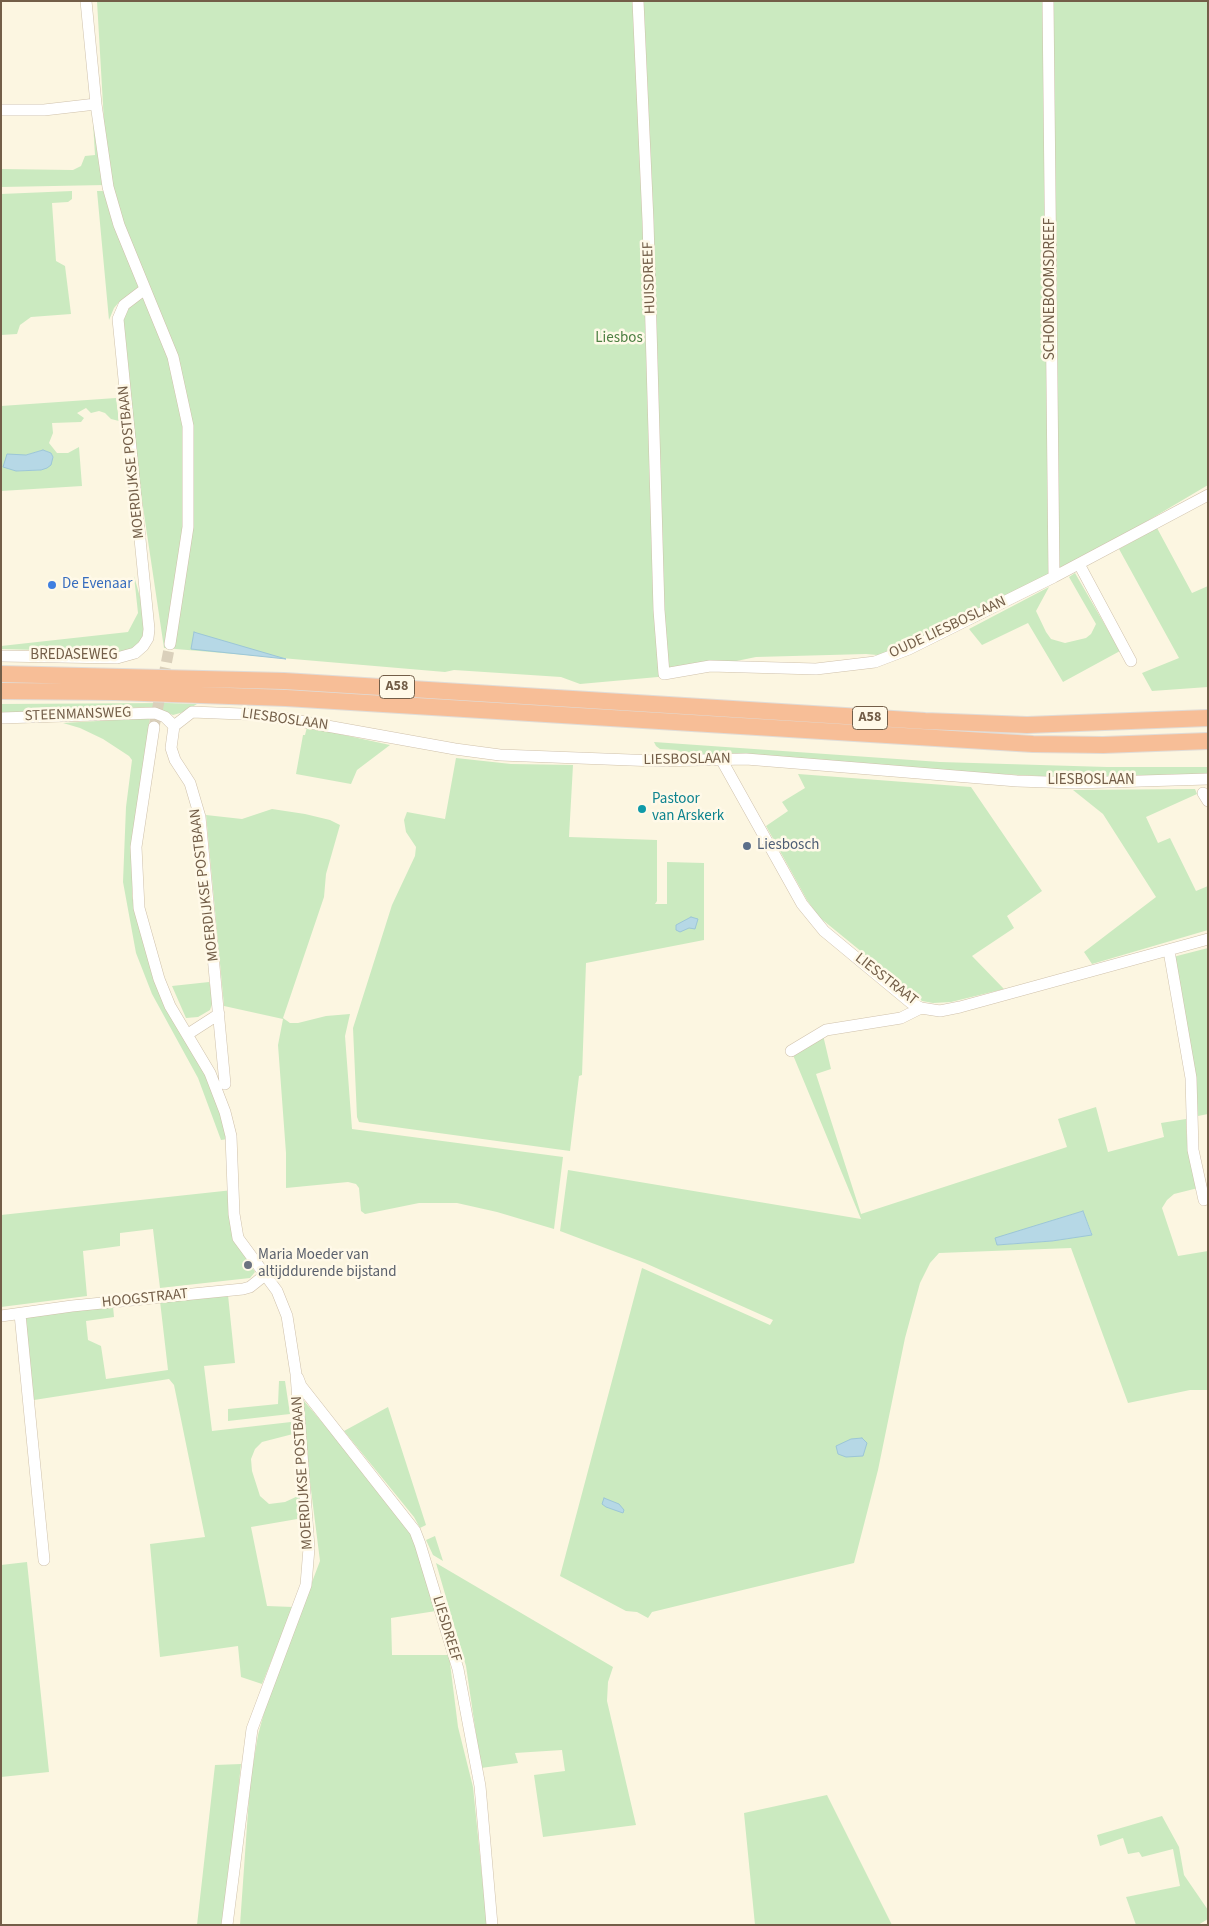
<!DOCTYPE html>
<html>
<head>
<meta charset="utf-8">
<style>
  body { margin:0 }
  #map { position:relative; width:1209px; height:1926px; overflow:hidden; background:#fcf6e1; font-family:"Source Sans 3",sans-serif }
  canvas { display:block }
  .frame { position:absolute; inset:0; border:2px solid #735e48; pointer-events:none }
</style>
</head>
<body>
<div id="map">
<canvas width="1209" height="1926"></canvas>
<div class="frame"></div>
</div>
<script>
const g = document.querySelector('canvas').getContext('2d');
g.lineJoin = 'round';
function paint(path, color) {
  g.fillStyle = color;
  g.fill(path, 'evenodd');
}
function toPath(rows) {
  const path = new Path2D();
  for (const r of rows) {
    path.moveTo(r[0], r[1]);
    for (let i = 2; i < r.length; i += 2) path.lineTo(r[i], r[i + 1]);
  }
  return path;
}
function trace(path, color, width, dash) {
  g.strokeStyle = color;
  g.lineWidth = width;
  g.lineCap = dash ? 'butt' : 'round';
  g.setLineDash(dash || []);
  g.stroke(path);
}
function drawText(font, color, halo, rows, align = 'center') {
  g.font = font + ' "Source Sans 3",sans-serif';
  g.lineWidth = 5;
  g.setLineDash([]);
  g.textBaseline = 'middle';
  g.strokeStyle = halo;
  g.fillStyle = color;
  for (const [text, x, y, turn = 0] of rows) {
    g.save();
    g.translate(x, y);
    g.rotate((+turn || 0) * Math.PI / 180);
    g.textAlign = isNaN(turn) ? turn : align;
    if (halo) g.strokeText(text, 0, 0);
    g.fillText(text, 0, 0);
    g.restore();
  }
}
const green = toPath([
  [97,1,1208,1,1208,485,1105,546,900,657,866,654,756,657,658,677,580,684,561,677,454,670,445,672,164,648,137,467,120,301,114,308,109,320,97,191,108,191],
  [92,106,106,185,1,187,1,169,73,170,81,166,85,156,95,155],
  [72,191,72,199,68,202,52,203,56,261,65,266,71,314,31,317,20,325,17,334,1,335,1,194],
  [116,398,119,421,111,419,105,413,99,411,91,413,86,408,77,413,84,418,81,422,52,423,53,433,49,443,57,453,68,453,79,447,82,486,1,491,1,406],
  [43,450,51,453,53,457,41,470,16,471,26,455],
  [1157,528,1192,593,1208,586,1208,687,1152,691,1142,673,1179,658,1119,549],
  [1075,573,1120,651,1063,682,1028,623,982,645,969,629,1049,587,1036,611,1046,632,1051,639,1065,643,1086,638,1091,634,1096,624,1069,577],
  [134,576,146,618,145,636,133,650,117,652,1,649,1,646,128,632,138,613],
  [166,703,197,704,184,712,173,715,152,707,1,713,1,704],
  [150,718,134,826,132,896,140,931,210,1081,228,1139,221,1140,198,1078,152,994,136,953,123,882,126,807,132,760,129,756,103,739,80,728,63,723],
  [307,727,390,745,357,770,351,784,296,774,303,735,305,735],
  [654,742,940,762,1107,767,1208,767,1208,774,1059,777,960,772,725,753,690,756,677,750,660,749,656,746],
  [456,758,511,764,573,765,569,837,657,840,657,901,655,904,667,904,667,862,704,863,704,940,586,963,582,1075,579,1076,570,1151,373,1124,359,1122,357,1117,353,1028,392,905,415,856,416,847,406,832,404,820,407,812,445,819],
  [798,774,971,787,1042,891,1007,916,1014,928,972,956,1004,989,951,1002,933,1003,922,1001,819,917,807,900,766,826,788,811,782,802,805,788],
  [1195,789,1197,794,1146,817,1158,843,1170,838,1196,891,1208,886,1208,930,1092,964,1084,952,1156,897,1103,814,1073,790],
  [272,809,305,814,330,820,340,825,326,874,324,897,283,1018,290,1023,298,1023,326,1016,350,1014,345,1036,352,1129,563,1157,554,1229,497,1212,457,1203,419,1203,365,1214,361,1211,359,1188,356,1184,348,1182,286,1188,286,1153,278,1045,283,1019,224,1006,206,815,242,819],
  [1208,948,1208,1114,1193,1117,1173,957],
  [209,982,214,998,210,1010,198,1017,186,1018,172,986],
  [823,1035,831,1069,816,1074,861,1214,1067,1147,1058,1119,1096,1107,1108,1152,1164,1137,1161,1123,1186,1119,1187,1141,1198,1188,1174,1194,1167,1200,1162,1208,1178,1256,1208,1251,1208,1390,1190,1390,1128,1403,1071,1248,939,1253,930,1263,920,1283,905,1338,878,1470,854,1563,652,1612,648,1618,637,1612,626,1611,560,1576,642,1268,770,1325,773,1320,645,1263,560,1231,568,1170,861,1219,793,1055],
  [1083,1211,1092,1234,1052,1241,998,1245,995,1239],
  [233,1190,241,1250,255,1272,250,1278,160,1288,153,1229,120,1233,120,1246,83,1251,87,1296,1,1307,1,1215],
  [228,1295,235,1363,204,1366,212,1431,291,1422,293,1434,262,1442,255,1449,251,1459,252,1471,260,1496,269,1504,285,1502,298,1496,300,1492,303,1518,251,1527,267,1606,293,1607,262,1684,241,1677,238,1646,160,1657,150,1544,205,1537,174,1385,169,1379,34,1400,24,1317,113,1306,114,1317,86,1321,88,1340,101,1346,106,1379,168,1370,160,1301],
  [279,1381,285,1381,290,1414,228,1421,228,1409,278,1404],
  [299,1395,361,1468,410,1533,413,1540,436,1611,391,1618,392,1655,449,1655,458,1727,473,1787,487,1925,240,1925,250,1783,258,1735,268,1698,320,1561],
  [388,1407,426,1525,420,1528,414,1517,344,1431],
  [435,1536,443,1561,433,1555,426,1540],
  [27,1562,49,1772,1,1777,1,1565],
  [436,1563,613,1667,608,1682,607,1701,636,1825,543,1837,534,1775,565,1771,562,1750,515,1753,518,1763,481,1768,466,1666],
  [241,1764,224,1925,197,1925,215,1765],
  [827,1795,892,1925,755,1925,744,1813],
  [1162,1816,1179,1847,1184,1875,1208,1910,1208,1919,1198,1925,1136,1925,1126,1897,1180,1886,1173,1849,1142,1857,1139,1852,1128,1854,1123,1838,1100,1846,1097,1835]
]);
const water = toPath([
  [43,450,51,453,53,457,51,465,47,468,41,470,16,471,3,467,7,454,26,455,43,450],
  [194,632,197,633,286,659,191,649,194,632],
  [691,917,698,919,695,929,689,928,680,932,676,930,676,925,691,917],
  [1083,1211,1092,1235,1052,1241,997,1245,995,1238,1083,1211],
  [862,1438,867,1443,863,1456,846,1457,838,1454,836,1446,851,1439,862,1438],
  [604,1498,619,1504,624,1510,623,1513,606,1507,602,1504,604,1498]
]);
const minorTunnel = toPath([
  [154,727,170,644]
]);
const minor = toPath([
  [86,1,96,104,108,187,119,225,173,357,188,426,188,527,170,644],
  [638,1,648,221,659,610,664,674,710,666,816,669,875,662,909,649,1054,577,1208,495],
  [1048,1,1054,577],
  [1,110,44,110,96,104],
  [1079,564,1131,661],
  [1,656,117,658,135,653,143,646,148,638,149,629,118,319,124,305,145,289],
  [1,718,155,713,165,717,174,726],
  [154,727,136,847,139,908,159,979,170,1006,210,1073,225,1112,231,1136,234,1214,238,1238,277,1291,287,1316,296,1374,309,1548,306,1585,252,1729,227,1925],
  [721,759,802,904,824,931,911,1003,921,1008,940,1011,960,1007,1208,939],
  [1203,793,1208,801],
  [1169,951,1191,1078,1193,1150,1204,1200],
  [188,1034,219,1014],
  [791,1051,826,1030,901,1018,921,1008],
  [225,1084,200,817,190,783,175,760,171,748,174,726,192,712,266,715,455,749,500,755,657,761,746,759,1017,781,1075,783,1208,779],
  [20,1314,44,1560],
  [1,1316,72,1306,243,1289,250,1287,265,1275],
  [298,1378,301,1386,415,1531,420,1544,458,1669,480,1786,492,1925]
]);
const highway = toPath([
  [1,674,284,681,925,721,1027,725,1208,718],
  [1,691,116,692,286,698,1033,744,1103,745,1208,741]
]);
const markers = [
  [52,585,5,"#3f7fe0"],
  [642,809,5,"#0f9aa8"],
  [747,846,5,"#5c6f8a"],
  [248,1265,5,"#6b7280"]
];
const shields = [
  [397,687,35],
  [870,718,35]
];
const shieldNames = [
  ["A58",397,687],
  ["A58",870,718]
];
const streetNames = [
  ["HUISDREEF",650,278,-92],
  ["SCHONEBOOMSDREEF",1051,289,-90],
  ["MOERDIJKSE POSTBAAN",132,462,-96],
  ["OUDE LIESBOSLAAN",948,628,-25],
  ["BREDASEWEG",74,656],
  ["STEENMANSWEG",78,715,-2],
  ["LIESBOSLAAN",285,720,8],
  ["LIESBOSLAAN",687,760,-1],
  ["LIESBOSLAAN",1091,781],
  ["MOERDIJKSE POSTBAAN",205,885,-97],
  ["LIESSTRAAT",886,980,38],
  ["HOOGSTRAAT",145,1299,-6],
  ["MOERDIJKSE POSTBAAN",303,1473,-94],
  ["LIESDREEF",446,1629,73]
];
const parkNames = [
  ["Liesbos",619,339]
];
const shopNames = [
  ["De Evenaar",62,585]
];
const cultureNames = [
  ["Pastoor",652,800],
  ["van Arskerk",652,817]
];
const serviceNames = [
  ["Liesbosch",757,846]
];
const worshipNames = [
  ["Maria Moeder van",258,1256],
  ["altijddurende bijstand",258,1273]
];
paint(green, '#cbeac0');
paint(water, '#b6d8e6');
trace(water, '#9cc6d7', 1);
trace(minorTunnel, '#dad0bb', 11, [11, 5.5]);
trace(minor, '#cfc1ab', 12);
trace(highway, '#e0dcd7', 18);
trace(minor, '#fff', 11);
trace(highway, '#f7be97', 16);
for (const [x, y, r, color] of markers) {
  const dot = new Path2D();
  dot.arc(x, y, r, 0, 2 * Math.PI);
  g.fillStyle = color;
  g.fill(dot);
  trace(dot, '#fff9e8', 2);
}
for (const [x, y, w] of shields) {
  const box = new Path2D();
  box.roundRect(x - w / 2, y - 11.5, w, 23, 4);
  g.fillStyle = '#fff9e8';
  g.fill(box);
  trace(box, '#735e48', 1);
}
drawText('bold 14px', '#735e48', null, shieldNames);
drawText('15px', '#735e48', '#fff9e8', streetNames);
drawText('15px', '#4c7f42', '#fff9e8', parkNames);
drawText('15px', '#366cbe', '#fff9e8', shopNames, 'left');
drawText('15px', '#0d838f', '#fff9e8', cultureNames, 'left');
drawText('15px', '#4e5e75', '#fff9e8', serviceNames, 'left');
drawText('15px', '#5b616d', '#fff9e8', worshipNames, 'left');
</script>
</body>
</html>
